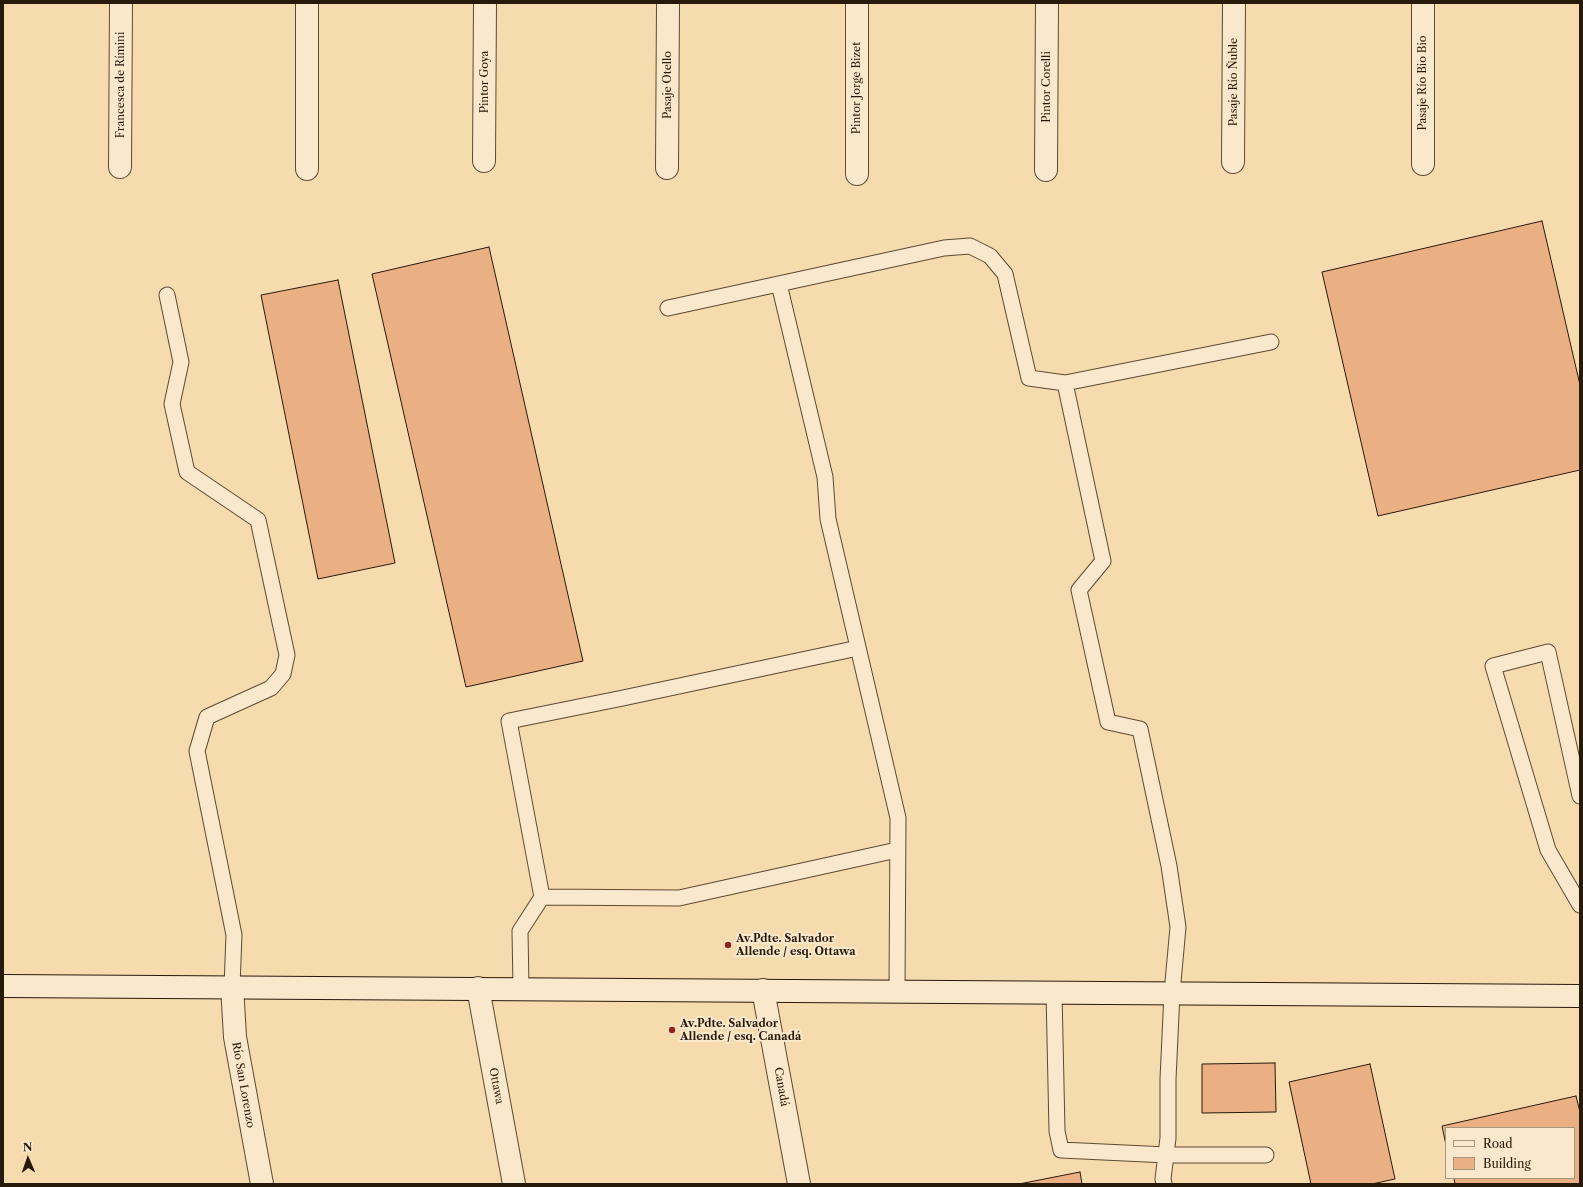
<!DOCTYPE html>
<html>
<head>
<meta charset="utf-8">
<style>
  body { margin:0 }
  #map { position:relative; width:1583px; height:1187px; overflow:hidden; background:#f6dbaf; font-family:"Libre Caslon Text",serif }
  canvas { display:block }
  .frame { position:absolute; inset:0; border:4px solid #281a0a; pointer-events:none }
  .legend { position:absolute; left:1445px; top:1127px; width:130px; height:52px; box-sizing:border-box; background:#f9e8cb; border:1px solid #a5967e; margin:0; padding:5px 7px; list-style:none; font-size:12px; color:#281a0a }
  .legend li { display:flex; align-items:center; gap:8px; height:20px }
  .legend b { width:20px; border:1px solid #a5967e }
  .north { position:absolute; left:8px; top:1139px; width:40px; height:40px; -webkit-text-stroke:3px #f9e8cb; paint-order:stroke; rotate:358deg; font-size:11px; font-weight:700; line-height:16px; text-align:center; color:#281a0a }
  .north::after { content:''; display:block; margin:auto; width:14px; height:18px; background:#281a0a; clip-path:polygon(50% 0,100% 100%,50% 72%,0 100%) }
</style>
</head>
<body>
<div id="map">
<canvas width="1583" height="1187"></canvas>
<div class="frame"></div>
<ul class="legend">
<li><b style="height:5px;background:#f9e8cb"></b>Road</li>
<li><b style="height:11px;background:#ebaf84"></b>Building</li>
</ul>
<div class="north">N</div>
</div>
<script>
const g = document.querySelector('canvas').getContext('2d');
g.lineJoin = 'round';
function paint(path, color) {
  g.fillStyle = color;
  g.fill(path, 'evenodd');
}
function toPath(rows) {
  const path = new Path2D();
  for (const r of rows) {
    path.moveTo(r[0], r[1]);
    for (let i = 2; i < r.length; i += 2) path.lineTo(r[i], r[i + 1]);
  }
  return path;
}
function trace(path, color, width, dash) {
  g.strokeStyle = color;
  g.lineWidth = width;
  g.lineCap = dash ? 'butt' : 'round';
  g.setLineDash(dash || []);
  g.stroke(path);
}
function drawText(font, color, halo, rows, align = 'center') {
  g.font = font + ' "Libre Caslon Text",serif';
  g.lineWidth = 4;
  g.setLineDash([]);
  g.textBaseline = 'middle';
  g.strokeStyle = halo;
  g.fillStyle = color;
  for (const [text, x, y, turn = 0] of rows) {
    g.save();
    g.translate(x, y);
    g.rotate((+turn || 0) * Math.PI / 180);
    g.textAlign = isNaN(turn) ? turn : align;
    if (halo) g.strokeText(text, 0, 0);
    g.fillText(text, 0, 0);
    g.restore();
  }
}
const building = toPath([
  [1542,221,1580,385,1580,470,1378,516,1322,272,1542,221],
  [489,247,583,661,466,687,372,274,489,247],
  [338,280,395,563,318,579,261,295,338,280],
  [1275,1063,1276,1112,1202,1113,1202,1064,1275,1063],
  [1370,1064,1395,1179,1372,1184,1311,1184,1289,1082,1370,1064],
  [1576,1096,1580,1112,1580,1184,1455,1184,1454,1178,1574,1178,1574,1128,1446,1128,1446,1145,1442,1126,1576,1096],
  [1080,1172,1082,1184,1019,1184,1080,1172]
]);
const service = toPath([
  [779,284,825,477,828,519,898,818,897,991],
  [167,295,181,362,172,404,187,472,258,520,287,655,283,674,271,688,207,717,197,751,234,935,232,986],
  [668,308,944,248,970,246,990,256,1005,274,1029,378,1065,383,1103,561,1079,590,1108,722,1140,729,1169,866,1178,927,1172,993,1168,1079,1168,1138,1163,1179,1164,1184],
  [1065,383,1271,342],
  [858,648,623,698,509,721,542,897,679,898,897,850],
  [1580,796,1548,652,1493,666,1548,850,1580,905],
  [521,988,520,931,542,897],
  [1054,992,1057,1131,1061,1150,1167,1155,1266,1155]
]);
const minor = toPath([
  [307,3,307,169],
  [484,161,485,3],
  [1233,162,1234,3],
  [1423,164,1423,3],
  [120,167,121,3],
  [667,168,668,3],
  [1046,170,1047,3],
  [857,174,857,3],
  [232,986,235,1037,262,1184],
  [478,988,514,1184],
  [763,990,799,1184]
]);
const secondary = toPath([
  [3,986,1580,996]
]);
const markers = [
  [728,945,4,"#8f2418"],
  [672,1030,4,"#8f2418"]
];
const streetNames = [
  ["Pintor Goya",485,82,-90],
  ["Pasaje Río Ñuble",1234,82,-90],
  ["Pasaje Río Bio Bio",1423,83,-90],
  ["Francesca de Rímini",121,85,-90],
  ["Pasaje Otello",668,85,-90],
  ["Pintor Corelli",1047,87,-90],
  ["Pintor Jorge Bizet",857,88,-90],
  ["Río San Lorenzo",243,1085,80],
  ["Ottawa",496,1086,79],
  ["Canadá",781,1087,80]
];
const poiNames = [
  ["Av.Pdte. Salvador",736,939],
  ["Allende / esq. Ottawa",736,952],
  ["Av.Pdte. Salvador",680,1024],
  ["Allende / esq. Canadá",680,1037]
];
paint(building, '#ebaf84');
trace(building, '#281a0a', 1);
trace(service, '#5c4a33', 17);
trace(minor, '#5c4a33', 24);
trace(secondary, '#281a0a', 24);
trace(service, '#f9e8cb', 15);
trace(minor, '#f9e8cb', 22);
trace(secondary, '#f9e8cb', 22);
for (const [x, y, r, color] of markers) {
  const dot = new Path2D();
  dot.arc(x, y, r, 0, 2 * Math.PI);
  g.fillStyle = color;
  g.fill(dot);
  trace(dot, '#f9e8cb', 1.5);
}
drawText('11px', '#281a0a', '#f9e8cb', streetNames);
drawText('bold 11px', '#281a0a', '#f9e8cb', poiNames, 'left');
</script>
</body>
</html>
